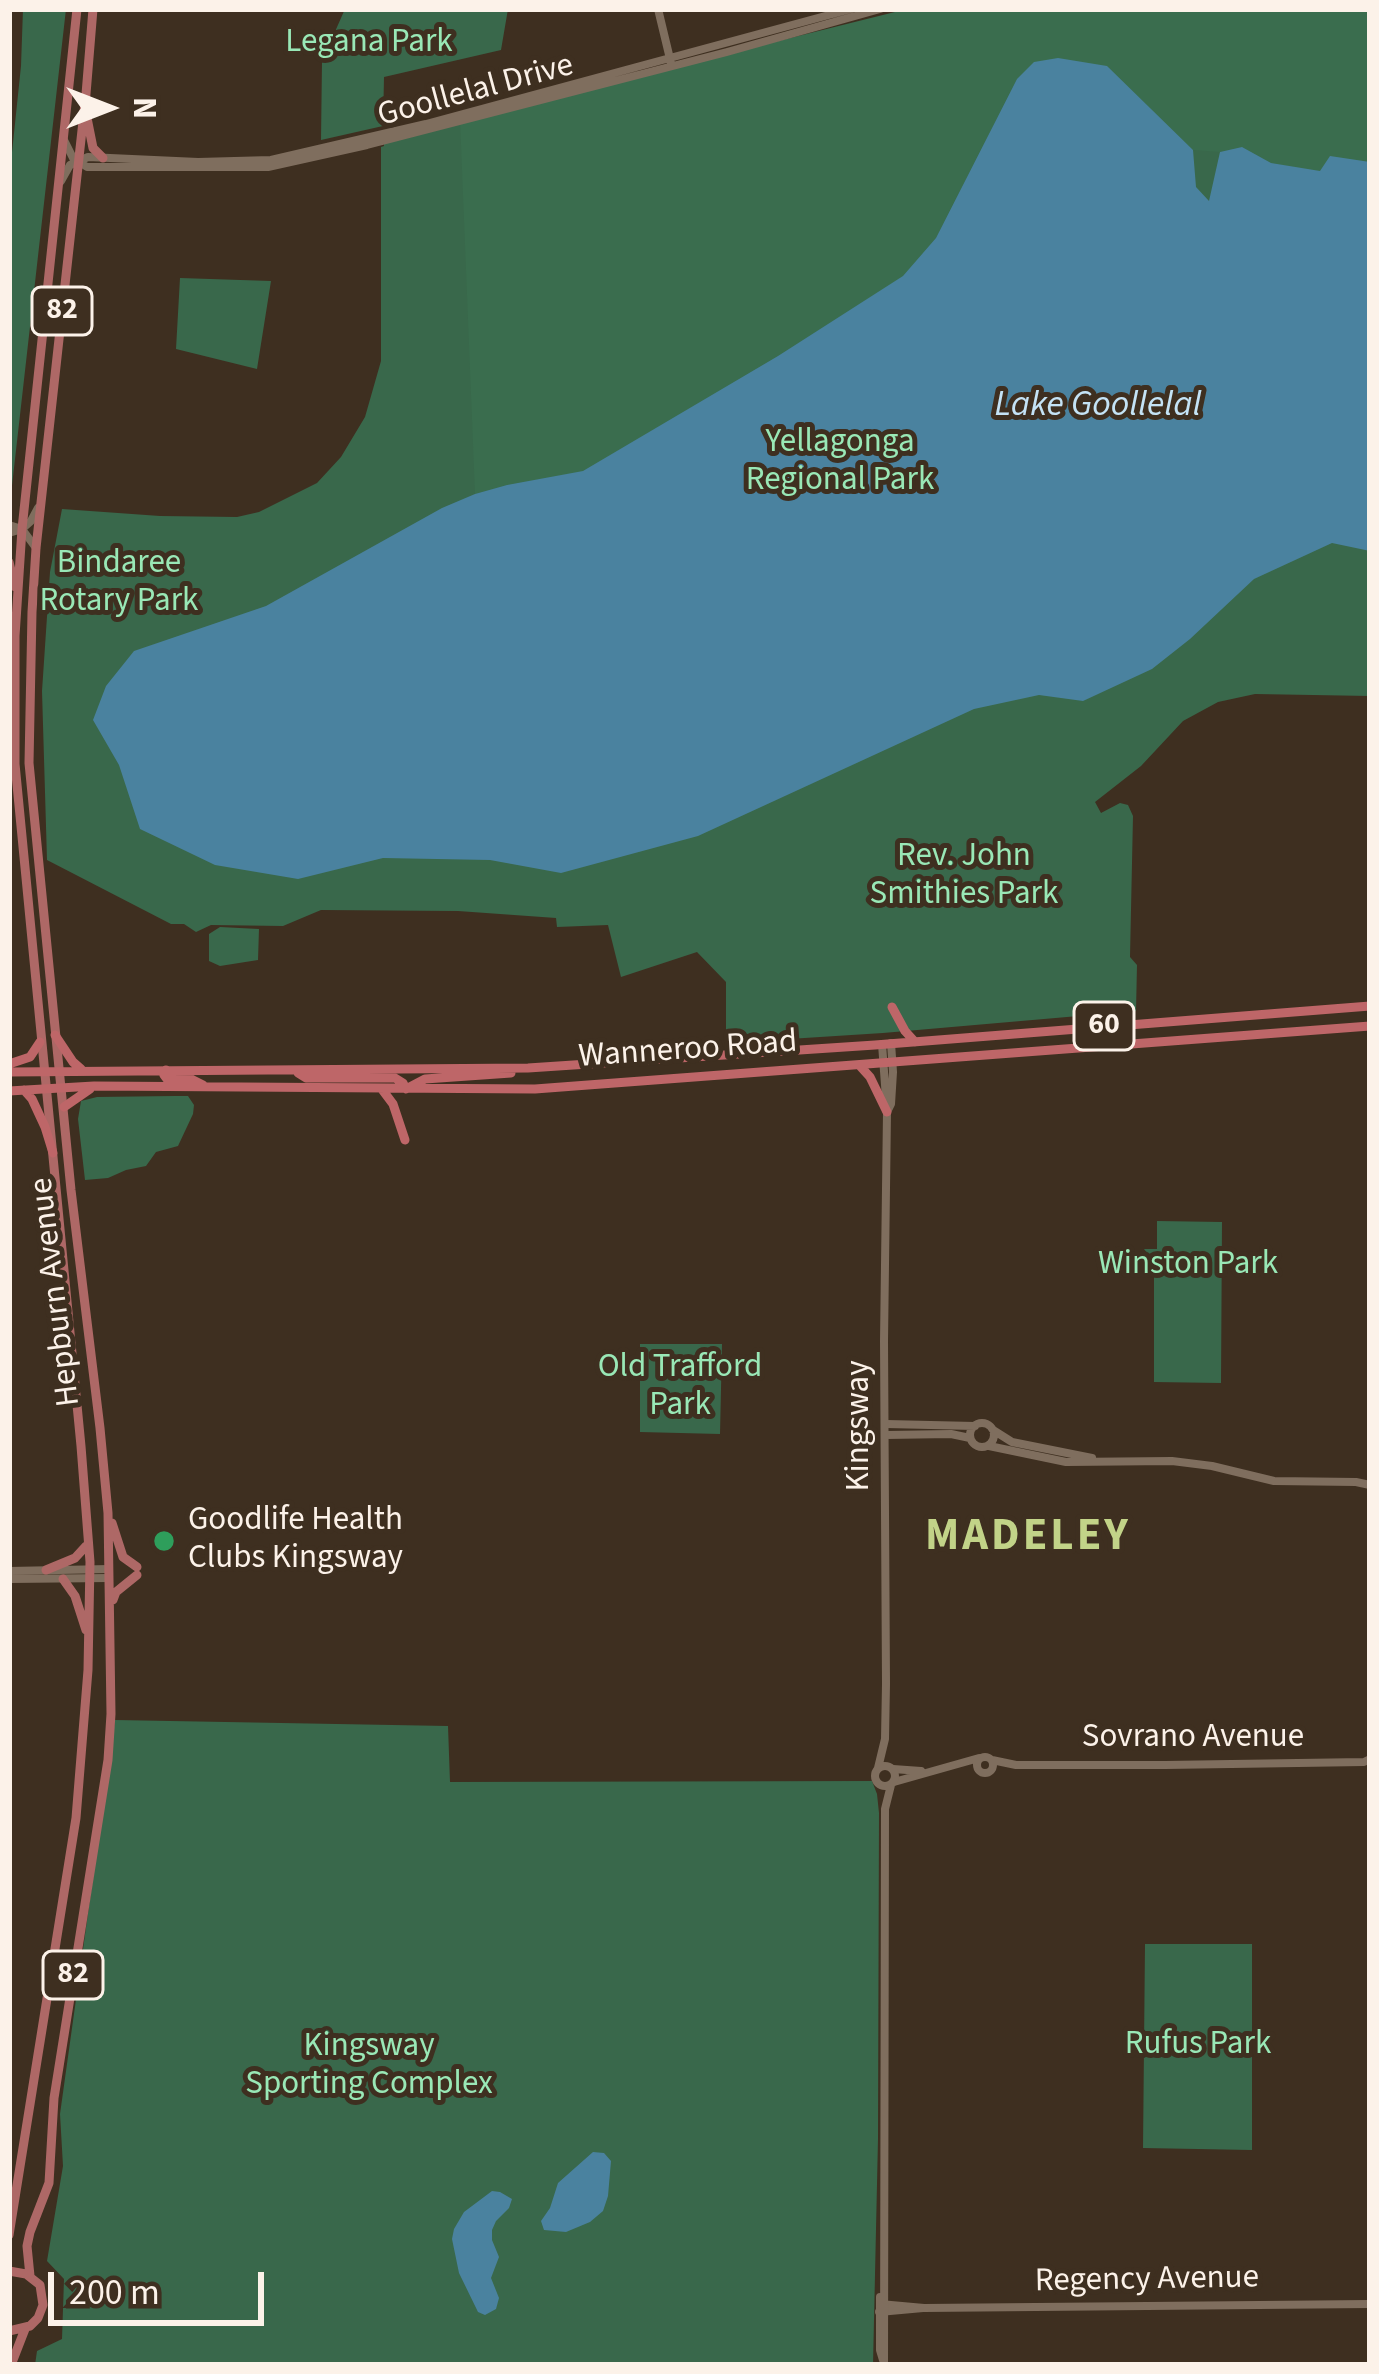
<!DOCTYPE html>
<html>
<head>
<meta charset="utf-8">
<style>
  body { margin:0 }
  #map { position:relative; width:1379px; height:2374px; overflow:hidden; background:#3e2f20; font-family:"Source Sans 3",sans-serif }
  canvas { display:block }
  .frame { position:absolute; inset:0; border:12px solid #fcf2e9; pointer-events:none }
  .north { position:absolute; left:48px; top:48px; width:120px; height:120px; -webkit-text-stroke:9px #3e2f20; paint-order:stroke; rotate:90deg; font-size:33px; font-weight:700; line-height:48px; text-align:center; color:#fcf2e9 }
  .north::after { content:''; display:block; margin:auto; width:42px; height:54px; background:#fcf2e9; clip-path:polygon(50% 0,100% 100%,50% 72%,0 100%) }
  .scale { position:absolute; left:48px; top:2272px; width:216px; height:54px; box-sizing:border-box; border:6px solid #fcf2e9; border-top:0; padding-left:15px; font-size:36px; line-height:42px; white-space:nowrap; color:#fcf2e9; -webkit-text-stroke:9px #3e2f20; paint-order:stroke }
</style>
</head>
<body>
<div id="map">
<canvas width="1379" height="2374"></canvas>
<div class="frame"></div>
<div class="north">N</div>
<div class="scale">200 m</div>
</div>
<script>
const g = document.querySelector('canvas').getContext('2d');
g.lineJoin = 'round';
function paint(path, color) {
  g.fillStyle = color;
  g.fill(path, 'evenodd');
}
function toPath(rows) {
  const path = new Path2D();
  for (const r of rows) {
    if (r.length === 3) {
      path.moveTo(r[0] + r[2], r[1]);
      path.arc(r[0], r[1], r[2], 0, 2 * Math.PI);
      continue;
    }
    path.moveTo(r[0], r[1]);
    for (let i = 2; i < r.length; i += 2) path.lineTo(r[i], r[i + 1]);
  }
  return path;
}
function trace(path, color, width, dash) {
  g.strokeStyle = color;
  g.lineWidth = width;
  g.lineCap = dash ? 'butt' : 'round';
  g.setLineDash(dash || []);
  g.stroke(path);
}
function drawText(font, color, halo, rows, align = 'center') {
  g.font = font + ' "Source Sans 3",sans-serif';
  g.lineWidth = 10;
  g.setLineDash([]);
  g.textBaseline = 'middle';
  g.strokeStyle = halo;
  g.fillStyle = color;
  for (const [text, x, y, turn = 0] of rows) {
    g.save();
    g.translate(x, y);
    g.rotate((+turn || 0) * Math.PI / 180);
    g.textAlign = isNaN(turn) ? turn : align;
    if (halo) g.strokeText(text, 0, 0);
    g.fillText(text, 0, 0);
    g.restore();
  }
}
const green = toPath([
  [23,9,66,9,9,512,9,181,21,66],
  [345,9,508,9,501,50,384,77,383,126,321,140,322,61],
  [1370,9,1370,696,1255,694,1218,702,1183,721,1141,766,1095,802,1101,813,1120,803,1128,805,1133,816,1130,957,1137,965,1136,1011,883,1033,726,1043,726,982,697,952,621,977,608,925,557,927,556,918,458,911,321,910,283,926,211,925,196,932,184,924,171,924,47,860,42,691,50,572,62,509,160,516,237,517,259,512,317,483,341,457,365,417,381,361,381,147,384,146,384,141,460,120],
  [180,278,271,281,257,369,176,349],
  [220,927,259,929,258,960,220,966,209,961,209,934],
  [174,1096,188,1096,194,1105,193,1114,178,1146,156,1152,146,1166,126,1170,108,1178,85,1180,78,1119,81,1101,97,1097],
  [1157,1221,1222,1222,1221,1383,1154,1382,1154,1262,1144,1249,1157,1249],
  [640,1344,722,1344,720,1434,640,1432],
  [115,1720,448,1726,450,1782,872,1781,877,1794,879,1813,878,2139,873,2365,35,2365,37,2351,62,2339,64,2279,47,2261,63,2166,60,2114],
  [1145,1944,1252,1944,1252,2150,1143,2148]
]);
const forest = toPath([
  [907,9,1370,9,1370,162,1321,172,1271,163,1242,147,1220,152,1193,150,1172,132,1035,62,1017,79,936,238,904,276,778,356,583,472,507,485,475,494,460,120]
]);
const water = toPath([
  [1058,58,1107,66,1193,150,1196,187,1209,201,1220,152,1242,147,1271,163,1320,171,1330,156,1370,162,1370,551,1332,543,1254,579,1190,639,1152,669,1083,701,1039,695,974,709,698,836,561,873,490,860,383,858,298,879,215,865,140,829,119,765,93,720,106,686,134,651,266,606,442,508,475,494,507,485,583,471,778,356,903,276,936,238,1017,79,1034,62],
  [593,2152,604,2153,611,2161,608,2196,603,2211,590,2222,566,2232,544,2230,541,2221,550,2208,558,2183],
  [492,2191,500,2192,512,2199,509,2208,496,2221,492,2230,492,2240,499,2257,491,2278,499,2298,496,2309,485,2315,478,2312,459,2273,452,2239,454,2229,464,2212]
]);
const tertiary = toPath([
  [658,9,671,63],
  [64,140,73,158,87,167,268,167,367,145,727,52,880,9],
  [61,181,70,165,88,157,198,162,271,160,426,124,851,9],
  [982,1435,12],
  [886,1424,975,1426],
  [993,1430,1012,1442,1092,1458],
  [886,1435,951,1434,970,1438],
  [989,1446,1066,1462,1172,1461,1212,1466,1274,1481,1356,1482,1370,1485],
  [9,1571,109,1569],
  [9,1579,109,1578],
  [985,1765,8],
  [992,1760,1016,1765,1165,1765,1364,1762,1370,1759],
  [893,1769,921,1771],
  [894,1782,979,1758],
  [880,2304,924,2308,1370,2304],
  [879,2312,923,2308]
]);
const secondary = toPath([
  [9,525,22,529,36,548],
  [9,533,22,529,31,521,38,508],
  [887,1112,891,1104,893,1072,891,1043],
  [885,1776,10],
  [878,1768,885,1739,886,1684,884,1341,887,1112,882,1044],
  [880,2297,880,2350,883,2360],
  [884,2365,885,1809,891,1785]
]);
const primary = toPath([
  [87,118,93,148,103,158],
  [9,562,15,587],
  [112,1523,123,1557,137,1567],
  [46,1570,75,1558,86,1546],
  [63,1579,75,1596,86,1630],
  [113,1600,116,1592,137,1575],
  [9,2235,76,1818,88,1670,90,1562,81,1446,15,764,15,636,22,529,77,9],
  [9,2271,26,2274,40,2285,43,2305,38,2318,30,2326,9,2331],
  [30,2276,27,2246,30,2232,49,2183,54,2098,108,1760,111,1714,108,1513,100,1428,71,1190,29,763,32,612,36,548,86,94,93,9],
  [11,2365,25,2329]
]);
const trunk = toPath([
  [892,1007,905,1031,915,1042],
  [55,1035,73,1062,81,1069],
  [9,1064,30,1057,40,1042],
  [860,1066,870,1077,887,1112],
  [166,1070,164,1075,167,1079,191,1079,203,1085],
  [9,1072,528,1068,875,1045,1370,1006],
  [298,1073,306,1078,395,1078,403,1083,406,1089,425,1079,511,1073],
  [381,1088,393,1104,405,1140],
  [24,1090,32,1099,45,1127,53,1153],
  [9,1091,94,1086,535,1089,1370,1026],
  [64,1107,90,1089]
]);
const markers = [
  [164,1541,12,"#2e9e5b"]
];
const shields = [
  [62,311,60],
  [1104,1026,60],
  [73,1975,60]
];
const shieldNames = [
  ["82",62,311],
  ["60",1104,1026],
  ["82",73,1975]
];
const parkNames = [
  ["Legana Park",369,44],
  ["Yellagonga",840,444],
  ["Regional Park",840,482],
  ["Bindaree",119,565],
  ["Rotary Park",119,603],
  ["Rev. John",964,858],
  ["Smithies Park",964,896],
  ["Winston Park",1188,1266],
  ["Old Trafford",680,1369],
  ["Park",680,1407],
  ["Rufus Park",1198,2046],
  ["Kingsway",369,2048],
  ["Sporting Complex",369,2086]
];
const streetNames = [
  ["Goollelal Drive",476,92,-15],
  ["Wanneroo Road",688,1051,-4],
  ["Hepburn Avenue",57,1292,-97],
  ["Kingsway",861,1426,-90],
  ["Sovrano Avenue",1193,1739],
  ["Regency Avenue",1147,2281,-1]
];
const poiNames = [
  ["Goodlife Health",188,1522],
  ["Clubs Kingsway",188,1560]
];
const waterNames = [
  ["Lake Goollelal",1098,407]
];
const districtNames = [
  ["MADELEY",1028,1539]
];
paint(green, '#39684b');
paint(forest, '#3a6d4e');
paint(water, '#4a829f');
trace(tertiary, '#7f6e5e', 8);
trace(secondary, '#7f6e5e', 8);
trace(primary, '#ae6866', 9);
trace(trunk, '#be6668', 9);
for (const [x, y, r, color] of markers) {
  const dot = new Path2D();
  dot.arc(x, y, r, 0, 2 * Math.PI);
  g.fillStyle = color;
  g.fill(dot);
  trace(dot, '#3e2f20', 4.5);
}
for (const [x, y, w] of shields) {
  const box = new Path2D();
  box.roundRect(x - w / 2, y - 24, w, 48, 9);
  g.fillStyle = '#3e2f20';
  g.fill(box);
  trace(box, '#fcf2e9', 3);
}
drawText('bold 30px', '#fcf2e9', null, shieldNames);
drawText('33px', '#99e8b6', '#3e2f20', parkNames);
drawText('33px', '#fcf2e9', '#3e2f20', streetNames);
drawText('33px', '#fcf2e9', '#3e2f20', poiNames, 'left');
drawText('italic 36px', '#c4e3f6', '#3e2f20', waterNames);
g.letterSpacing = '3px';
drawText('bold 45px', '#c2d388', '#3e2f20', districtNames);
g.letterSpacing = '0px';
</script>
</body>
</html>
